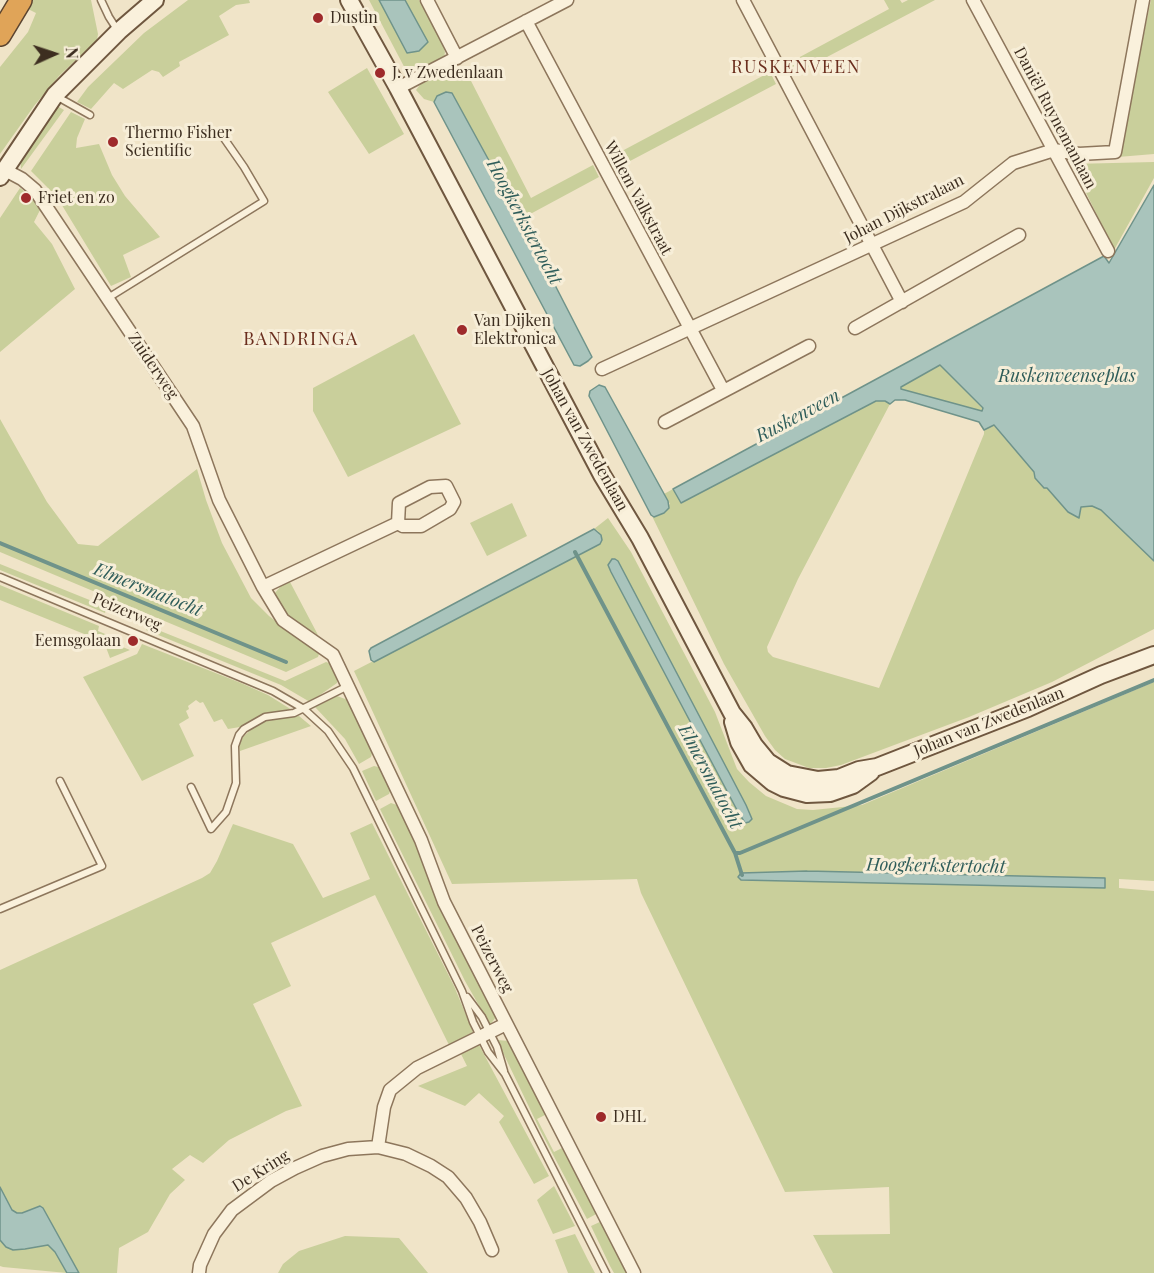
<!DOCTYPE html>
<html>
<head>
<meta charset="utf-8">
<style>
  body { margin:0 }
  #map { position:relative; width:1154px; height:1273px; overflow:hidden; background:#f0e4c8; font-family:"Playfair Display",serif }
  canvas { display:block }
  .north { position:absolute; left:24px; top:24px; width:60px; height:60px; -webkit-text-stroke:4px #f7eed8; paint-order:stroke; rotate:87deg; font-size:16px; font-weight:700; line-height:24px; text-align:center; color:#3d2e20 }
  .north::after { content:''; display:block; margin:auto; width:21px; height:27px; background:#3d2e20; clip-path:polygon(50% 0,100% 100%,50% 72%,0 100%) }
</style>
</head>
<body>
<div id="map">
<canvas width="1154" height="1273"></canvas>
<div class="north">N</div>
</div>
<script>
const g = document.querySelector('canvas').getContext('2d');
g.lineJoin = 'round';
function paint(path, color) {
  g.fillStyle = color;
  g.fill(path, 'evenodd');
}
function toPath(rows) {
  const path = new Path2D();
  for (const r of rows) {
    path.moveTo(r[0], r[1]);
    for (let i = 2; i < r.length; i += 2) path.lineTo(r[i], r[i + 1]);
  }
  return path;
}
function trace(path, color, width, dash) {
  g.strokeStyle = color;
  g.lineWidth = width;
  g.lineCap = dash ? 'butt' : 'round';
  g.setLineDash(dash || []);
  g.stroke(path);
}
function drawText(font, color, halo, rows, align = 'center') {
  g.font = font + ' "Playfair Display",serif';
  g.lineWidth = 6;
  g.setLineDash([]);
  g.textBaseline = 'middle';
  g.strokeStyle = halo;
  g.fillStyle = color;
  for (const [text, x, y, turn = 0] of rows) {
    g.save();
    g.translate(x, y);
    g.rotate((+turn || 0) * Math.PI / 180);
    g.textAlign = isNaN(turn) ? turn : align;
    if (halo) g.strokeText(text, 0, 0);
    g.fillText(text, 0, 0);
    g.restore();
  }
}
const green = toPath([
  [33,0,91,0,98,34,97,40,59,76,34,106,0,154,0,67,28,32,36,13,28,9],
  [188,0,249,0,250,3,236,5,219,16,229,35,179,62,180,66,163,77,159,72,152,70,123,89,114,83,91,109,77,102,88,87,144,33],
  [369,0,419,0,442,43,445,52,444,58,409,76],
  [884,0,900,0,902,3,908,0,935,0,791,76,785,65,889,9],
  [1151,0,1154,0,1154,154,1118,157],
  [454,67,463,81,470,79,531,198,593,165,599,177,521,219,452,93,437,96,434,102,424,99,416,90,422,82],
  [367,68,404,134,369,154,328,92],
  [770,72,776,84,613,170,607,159],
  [57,106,64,110,21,169,20,155],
  [71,112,85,119,77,138,76,148,99,144,112,175,125,196,160,237,123,255,131,277,111,286,57,197,31,171],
  [1154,162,1154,178,1114,250,1072,164],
  [20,188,34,199,41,208,34,222,52,244,75,289,0,352,0,218],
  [414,334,461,424,348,477,313,411,313,388],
  [940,365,983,409,982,411,900,390,901,387],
  [876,401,885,401,890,404,798,579,767,647,768,652,773,657,879,688,984,434,984,430,993,425,1034,472,1035,478,1044,488,1047,488,1068,512,1079,517,1081,507,1092,506,1101,510,1154,561,1154,629,1052,682,969,717,841,765,826,768,809,768,785,759,775,750,765,736,724,664,652,516,654,517,670,504,664,494,673,489,681,502],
  [0,419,47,502,78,544,98,546,197,469,206,500,222,543,251,598,269,616,319,654,318,657,286,672,0,552],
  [512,503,527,536,487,556,470,523],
  [608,518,631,552,715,712,737,769,749,782,766,796,797,809,813,810,862,805,1154,682,1154,881,1119,879,1119,888,1154,891,1154,1273,833,1273,813,1235,890,1234,889,1187,785,1192,641,893,637,879,452,884,354,671,600,544,602,540,598,531,594,529],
  [807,871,1104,878,1105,888,741,880,738,877,741,873],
  [0,564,107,607,105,613,0,570],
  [290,582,318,635,291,618,281,609,274,594,281,586],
  [0,585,99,626,98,631,115,638,113,643,130,650,110,658,104,642,0,600],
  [148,626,285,681,326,662,329,663,337,675,337,683,310,702,281,685,146,630],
  [142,644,241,683,268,695,292,710,260,716,240,727,228,729,222,719,214,722,203,702,200,703,196,700,188,706,189,709,186,711,189,718,179,724,194,756,142,781,83,677,137,654],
  [337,696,348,700,373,750,371,757,359,764,345,739,315,707],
  [299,716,311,726,240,751,239,745,243,737,255,726,270,719],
  [374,766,382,768,391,789,389,794,376,801,362,771],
  [391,803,400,806,496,1017,490,1025,465,981,380,809],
  [372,823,454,986,473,1032,449,1045,375,895,271,943,291,986,253,1004,302,1106,286,1111,229,1140,203,1163,190,1155,172,1169,185,1180,170,1194,148,1232,119,1248,117,1273,79,1273,43,1208,39,1206,22,1213,17,1213,12,1210,0,1187,0,970,202,878,210,873,217,861,233,824,293,844,323,898,370,879,350,833],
  [497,1040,509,1041,547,1114,537,1119,554,1152,564,1147,598,1213,587,1219,540,1130],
  [479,1045,549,1176,534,1184,499,1122,504,1116,479,1093,465,1106,418,1086,467,1066,461,1054],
  [554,1186,575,1226,553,1234,537,1200],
  [602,1221,628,1273,614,1273,610,1266,591,1226],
  [575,1234,588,1260,595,1273,568,1273,555,1240],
  [345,1236,399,1238,428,1273,278,1273,283,1264,299,1251],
  [0,1240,6,1247,25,1249,48,1245,55,1252,67,1273,3,1267,0,1266]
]);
const water = toPath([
  [379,0,405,0,428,42,419,51,407,53,379,0],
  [446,92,452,93,521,219,592,357,588,361,580,366,574,365,434,102,437,96,446,92],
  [1154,185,1154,561,1101,510,1092,506,1081,507,1079,518,1068,512,1047,488,1044,488,1035,478,1034,472,994,425,984,430,979,422,905,400,895,400,890,404,885,401,876,401,681,503,673,489,1104,256,1109,263,1154,185],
  [940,365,983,408,982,411,901,389,901,387,940,365],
  [599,385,605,387,668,501,669,508,664,513,654,517,651,515,589,396,590,391,599,385],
  [594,529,601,535,602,540,600,544,374,662,371,660,369,651,371,648,594,529],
  [612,559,615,559,618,561,746,805,752,819,749,822,745,823,737,810,611,572,608,565,612,559],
  [807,871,1105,878,1105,888,741,880,738,877,741,873,807,871],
  [0,1187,12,1210,17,1213,22,1213,40,1206,43,1208,79,1273,67,1273,55,1252,48,1245,25,1249,13,1250,6,1247,0,1240,0,1187]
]);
const stream = toPath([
  [0,543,286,662],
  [575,552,735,853,740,853,1154,680],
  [735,853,742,875]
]);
const lane = toPath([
  [101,0,109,17,118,31],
  [56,96,90,115],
  [108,298,264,201,244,167,221,134],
  [0,577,273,691,304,709,328,731,353,768,462,991,473,1022,488,1052,505,1074,606,1273],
  [191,787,211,829,226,812,236,783,235,746,239,735,244,729,265,717,294,713,348,686],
  [0,909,102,866,60,781],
  [467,997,482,1017,497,1047,504,1071]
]);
const street = toPath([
  [427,0,457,58],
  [743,0,902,302],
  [973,0,1108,251],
  [526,21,723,390],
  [398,88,567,0],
  [5,170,22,179,35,190,193,426,219,500,263,587,283,620,333,655,421,840,444,902,634,1273],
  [855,328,1019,235],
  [602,369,964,202,1013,163,1054,150,1079,154,1115,152,1143,0],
  [665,422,809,346],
  [446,486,454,502,450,509,421,526,403,526,398,523,399,503,430,487,446,486],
  [263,587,398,523],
  [378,1147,384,1107,390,1090,417,1068,506,1024],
  [199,1273,200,1265,214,1234,232,1210,271,1181,295,1168,322,1156,348,1149,378,1147,406,1154,431,1166,448,1177,466,1198,480,1222,492,1250]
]);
const secondary = toPath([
  [349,0,398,88,602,475,640,538,732,713,744,728,754,745,768,762,787,774,818,780,839,778,859,770,877,767,1028,708,1101,675,1154,655],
  [0,177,55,95,119,31,155,0],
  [733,722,739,742,752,765,772,782,784,788,807,794,830,793,853,785,871,772]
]);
const highway = toPath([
  [0,35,21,0]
]);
const markers = [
  [318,18,6,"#9e2a2b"],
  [380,73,6,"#9e2a2b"],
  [113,142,6,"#9e2a2b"],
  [26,198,6,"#9e2a2b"],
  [462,330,6,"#9e2a2b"],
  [133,641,6,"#9e2a2b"],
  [601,1117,6,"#9e2a2b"]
];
const poiNames = [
  ["Dustin",330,18],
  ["J. v Zwedenlaan",392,73],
  ["Thermo Fisher",125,133],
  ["Scientific",125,151],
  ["Friet en zo",38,198],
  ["Van Dijken",474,321],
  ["Elektronica",474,339],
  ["Eemsgolaan",121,641,"right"],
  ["DHL",613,1117]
];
const streetNames = [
  ["Daniël Ruynemanlaan",1055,118,62],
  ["Willem Valkstraat",638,198,62],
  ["Johan Dijkstralaan",904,209,-27],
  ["Zuiderweg",153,366,56],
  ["Johan van Zwedenlaan",585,440,61],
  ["Peizerweg",127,612,23],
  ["Johan van Zwedenlaan",989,722,-22],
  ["Peizerweg",492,959,63],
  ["De Kring",261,1171,-32]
];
const neighbourhoodNames = [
  ["RUSKENVEEN",796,67],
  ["BANDRINGA",301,339]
];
const waterNames = [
  ["Hoogkerkstertocht",524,222,62],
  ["Ruskenveenseplas",1067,376],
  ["Ruskenveen",798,416,-28],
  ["Elmersmatocht",148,590,22],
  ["Elmersmatocht",710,777,62],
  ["Hoogkerkstertocht",936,866,1]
];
paint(green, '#c9cf9b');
paint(water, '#a9c4bc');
trace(water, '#6f938a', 1.5);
trace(stream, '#6f938a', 4);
trace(lane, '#8d765c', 9);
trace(street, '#8d765c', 15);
trace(secondary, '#6f573f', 20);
trace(highway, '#5b4430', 24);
trace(lane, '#faf1dc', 6);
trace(street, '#faf1dc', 12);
trace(secondary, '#faf1dc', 16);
trace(highway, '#e0a458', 21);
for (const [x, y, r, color] of markers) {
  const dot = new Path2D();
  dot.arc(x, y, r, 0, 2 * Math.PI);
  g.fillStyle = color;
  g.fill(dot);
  trace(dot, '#f7eed8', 2);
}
drawText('16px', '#3d2e20', '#f7eed8', poiNames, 'left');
drawText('16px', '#3d2e20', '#f7eed8', streetNames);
g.letterSpacing = '1.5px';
drawText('18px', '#6b2e1e', '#f7eed8', neighbourhoodNames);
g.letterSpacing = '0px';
drawText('italic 18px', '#2f5d5a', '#f7eed8', waterNames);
</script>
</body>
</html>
